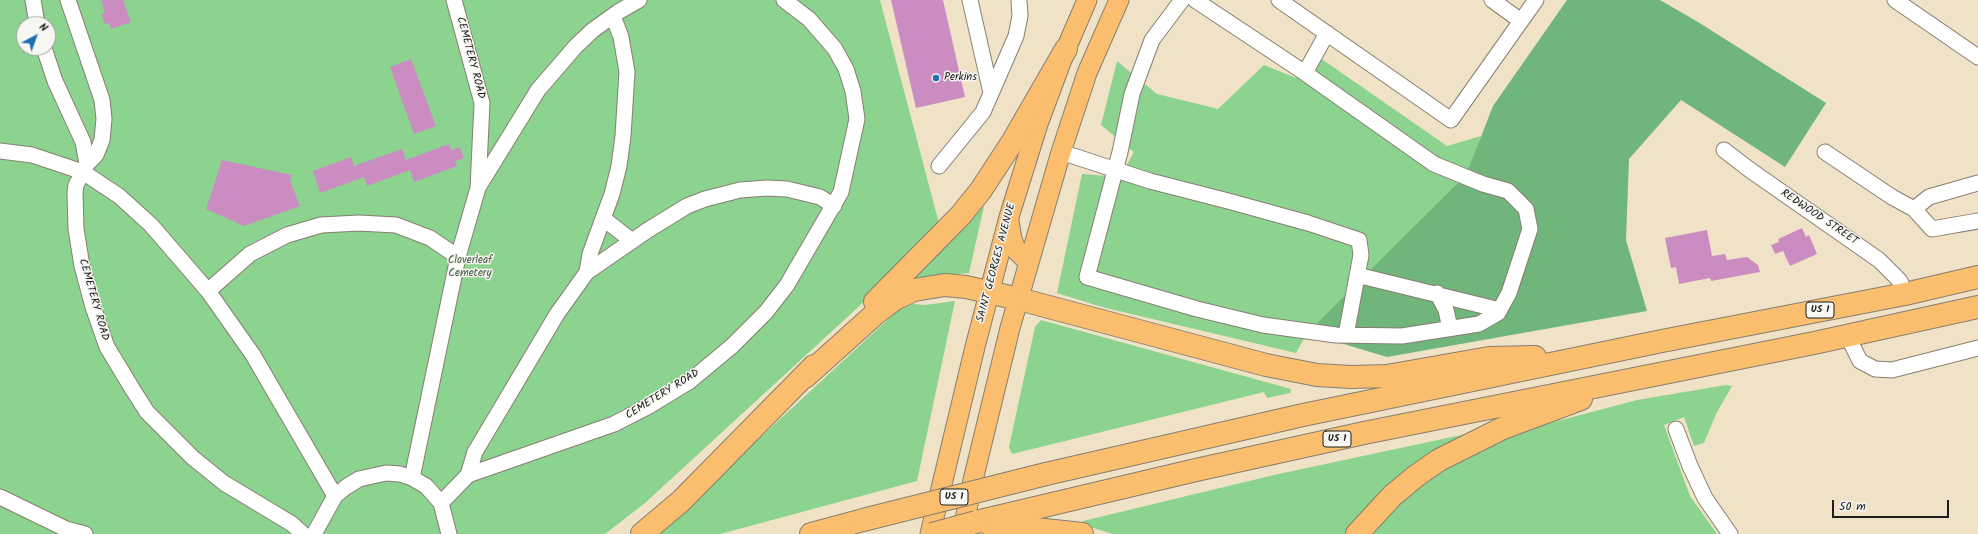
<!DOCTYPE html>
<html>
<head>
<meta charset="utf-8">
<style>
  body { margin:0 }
  #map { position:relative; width:1978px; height:534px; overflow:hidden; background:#efe2c6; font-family:Kalam,sans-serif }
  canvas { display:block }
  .north { position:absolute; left:16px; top:16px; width:40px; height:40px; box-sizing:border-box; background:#f6f6f2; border:1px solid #9f9f9c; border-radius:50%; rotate:41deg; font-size:11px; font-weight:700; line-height:16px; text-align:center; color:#1c1c1c }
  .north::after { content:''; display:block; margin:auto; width:14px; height:18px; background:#1f6fb2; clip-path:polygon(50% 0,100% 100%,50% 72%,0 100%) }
  .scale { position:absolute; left:1832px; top:500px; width:117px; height:18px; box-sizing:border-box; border:2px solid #1c1c1c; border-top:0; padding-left:5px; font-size:12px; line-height:14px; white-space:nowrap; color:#1c1c1c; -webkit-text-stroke:3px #f6f6f2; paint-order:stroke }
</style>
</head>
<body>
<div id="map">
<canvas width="1978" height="534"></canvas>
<div class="north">N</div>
<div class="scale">50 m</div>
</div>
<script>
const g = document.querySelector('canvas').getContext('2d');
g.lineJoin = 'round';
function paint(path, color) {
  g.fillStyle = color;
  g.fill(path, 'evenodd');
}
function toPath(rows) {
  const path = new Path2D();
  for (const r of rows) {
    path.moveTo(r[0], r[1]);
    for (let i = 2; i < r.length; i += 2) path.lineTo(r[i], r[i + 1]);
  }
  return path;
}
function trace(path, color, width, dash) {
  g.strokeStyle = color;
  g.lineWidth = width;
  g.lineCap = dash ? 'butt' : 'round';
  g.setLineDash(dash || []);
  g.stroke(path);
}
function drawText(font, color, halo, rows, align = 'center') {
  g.font = font + ' Kalam,sans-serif';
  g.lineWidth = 3;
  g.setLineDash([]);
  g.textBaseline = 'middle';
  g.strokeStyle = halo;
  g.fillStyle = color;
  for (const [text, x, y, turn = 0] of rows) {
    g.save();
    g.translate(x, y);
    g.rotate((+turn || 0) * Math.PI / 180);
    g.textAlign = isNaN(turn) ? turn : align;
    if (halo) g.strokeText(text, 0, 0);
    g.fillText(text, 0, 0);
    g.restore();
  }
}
const green = toPath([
  [0,0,880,0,941,231,645,503,605,534,0,534],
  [24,24,48,24,48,48,24,48],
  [1313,53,1447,146,1481,136,1467,175,1307,333,1296,353,1102,307,1057,293,1082,174,1120,177,1134,152,1101,125,1117,61,1157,94,1218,109,1264,65,1296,78],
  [984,206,969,273,912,278],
  [955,301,917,481,720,534,656,534,897,311,913,304,925,305],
  [1041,320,1291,389,1290,393,1267,398,1264,392,1012,454,1009,447,1035,327],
  [1726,385,1732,386,1716,414,1704,443,1694,446,1684,417,1664,425,1690,496,1717,534,1371,534,1379,523,1437,470,1516,432,1637,400],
  [1466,434,1468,437,1345,534,1113,534,1083,525,1083,521,1274,475]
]);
const forest = toPath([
  [1567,0,1660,0,1698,22,1826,103,1785,167,1681,100,1629,159,1626,240,1647,311,1387,357,1307,333,1466,175,1493,106]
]);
const building = toPath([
  [101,0,123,0,131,22,111,29,109,23,105,24,101,14,105,13],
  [891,0,943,0,965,97,916,108],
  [411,59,436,126,414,134,390,67],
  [449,144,451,150,460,147,464,158,455,161,457,166,414,182,410,170,367,186,364,177,320,193,313,171,351,157,354,166,402,149,406,160],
  [222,160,292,175,290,181,300,206,244,226,206,209],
  [1802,228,1806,237,1809,235,1817,254,1790,266,1783,251,1775,254,1771,245,1779,242,1778,239],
  [1707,230,1712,256,1725,254,1727,260,1747,257,1758,265,1760,272,1711,281,1710,278,1679,284,1676,267,1671,268,1665,238]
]);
const minor = toPath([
  [33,0,37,24],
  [68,0,102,100,104,119,102,140,96,155,87,164],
  [970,0,991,93],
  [1182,0,1152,40,1132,94,1120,152,1087,277,1197,309,1263,325,1336,335,1402,336,1479,324,1498,313,1509,293,1530,229,1526,209,1508,191,1483,184,1434,164,1305,73],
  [1195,0,1305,73,1327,33],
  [1279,0,1451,120,1521,21,1492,0],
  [1895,0,1978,57],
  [1521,21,1536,0],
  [1724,150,1750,170,1879,260,1900,281,1905,294],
  [0,151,32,155,83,172,87,164,83,142,55,81,44,48],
  [1061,152,1150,181,1228,201,1308,223,1359,240,1361,255,1346,335],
  [1825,152,1892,197,1914,209,1929,197,1978,183],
  [939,166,983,112,1016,36,1020,16,1019,0],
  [479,186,538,90,576,46,593,30,618,12,639,0],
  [1914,209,1932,229,1978,221],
  [604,219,632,241],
  [587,272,590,254,612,194,619,166,623,136,627,72,621,37,613,16],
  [1357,275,1500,310],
  [208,291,250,254,287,235,321,225,359,223,396,225,430,238,458,257],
  [1437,293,1446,310,1450,328],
  [1847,335,1860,361,1875,369,1892,370,1978,348],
  [1676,429,1690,466,1705,498,1730,534],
  [468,475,475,452,557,314,587,272,648,230,687,206,705,199,740,190,767,188,787,189,820,197,834,206],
  [412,478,458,257,478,188,482,103,454,0],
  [0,497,66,529,85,534],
  [441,503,468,475,614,424,649,406,690,381,732,346,766,312,787,285,841,192,857,119,853,91,846,69,835,49,809,19,784,0],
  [303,534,292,524,224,483,193,458,147,412,133,390,107,347,93,307,82,266,76,229,75,193,76,185,83,172,119,196,151,225,208,291,253,355,335,496],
  [314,534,335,496,346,487,359,479,386,473,400,474,412,478,426,486,441,503,449,534]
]);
const major = toPath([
  [1009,221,1012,239,1017,251,1024,258,1030,259],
  [930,534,975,347,1009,217,1038,124,1066,49,1087,0],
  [962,534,973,480,1010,328,1061,152,1087,73,1119,0]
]);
const highway = toPath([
  [875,302,960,216,981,190,1013,141,1066,49],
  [805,377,875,314,895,299,914,290,945,285,966,287,1019,299,1266,365,1317,375,1351,377,1387,376,1489,358,1535,357],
  [1046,474,1303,415,1662,341,1905,294,1978,277],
  [976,522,1196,470,1364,433,1814,343,1978,307],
  [989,524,1082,534],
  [642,534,681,501,814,366],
  [811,534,863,520],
  [1357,534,1392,496,1416,476,1439,460,1503,428,1581,399]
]);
const highwayBridge = toPath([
  [863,520,1046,474],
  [932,534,976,522]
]);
const markers = [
  [936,78,4,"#1f6fb2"]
];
const shields = [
  [1820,310,28],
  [1337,439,28],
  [954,497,28]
];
const shieldNames = [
  ["US 1",1820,310],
  ["US 1",1337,439],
  ["US 1",954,497]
];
const streetNames = [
  ["CEMETERY ROAD",470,58,75],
  ["REDWOOD STREET",1819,218,34],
  ["SAINT GEORGES AVENUE",997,263,-75],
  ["CEMETERY ROAD",93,300,74],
  ["CEMETERY ROAD",663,395,-32]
];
const poiNames = [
  ["Perkins",944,78]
];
const parkNames = [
  ["Cloverleaf",470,261],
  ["Cemetery",470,274]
];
paint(green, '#8bd38f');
paint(forest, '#70b57a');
paint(building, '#cb8dc1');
trace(minor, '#867f71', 17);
trace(major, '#867f71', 21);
trace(highway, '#867f71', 24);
trace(minor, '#fff', 15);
trace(major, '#fabe6e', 19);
trace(highway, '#fabe6e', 22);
trace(highwayBridge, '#867f71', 24, []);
trace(highwayBridge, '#fabe6e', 22);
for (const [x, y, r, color] of markers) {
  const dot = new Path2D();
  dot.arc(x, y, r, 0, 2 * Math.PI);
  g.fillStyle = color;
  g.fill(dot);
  trace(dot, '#f6f6f2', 1.5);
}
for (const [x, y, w] of shields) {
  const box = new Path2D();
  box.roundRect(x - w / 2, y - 8, w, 16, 3);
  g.fillStyle = '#f6f6f2';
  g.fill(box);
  trace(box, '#1c1c1c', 1);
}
drawText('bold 10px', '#1c1c1c', null, shieldNames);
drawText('11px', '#1c1c1c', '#f6f6f2', streetNames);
drawText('11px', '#1c1c1c', '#f6f6f2', poiNames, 'left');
drawText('11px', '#435c44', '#f6f6f2', parkNames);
</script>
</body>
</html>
